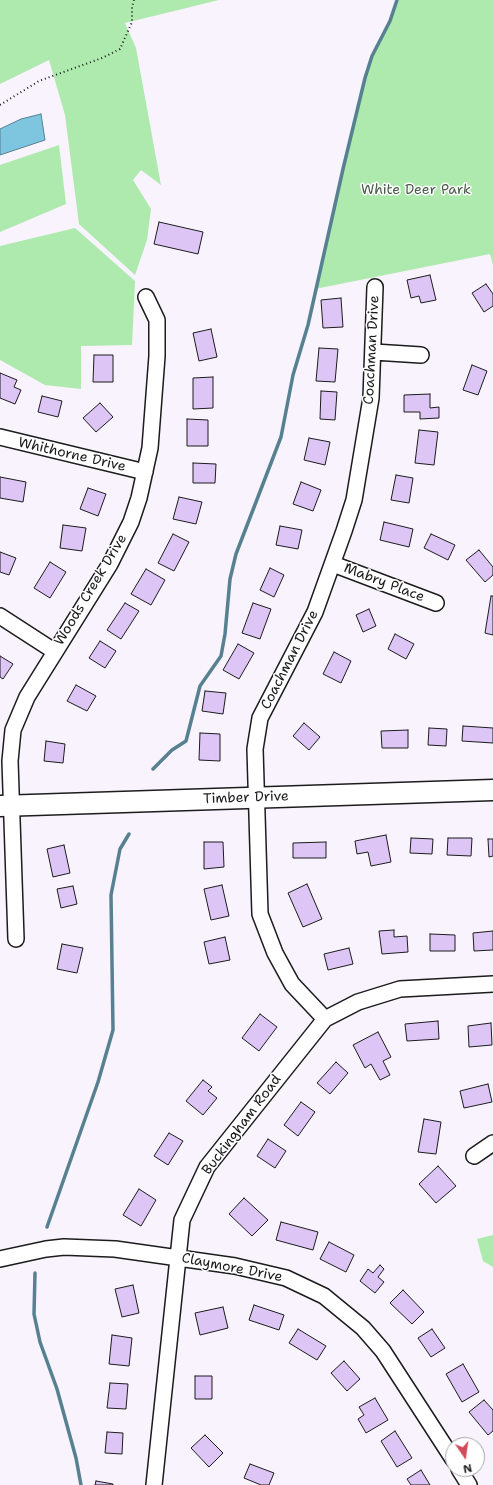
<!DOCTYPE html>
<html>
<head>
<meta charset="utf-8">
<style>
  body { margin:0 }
  #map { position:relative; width:493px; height:1485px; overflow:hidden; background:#f8f3fd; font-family:"Shantell Sans",sans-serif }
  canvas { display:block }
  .north { position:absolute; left:445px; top:1437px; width:40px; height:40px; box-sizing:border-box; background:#fff; border:1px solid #a4a4a4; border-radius:50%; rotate:167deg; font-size:11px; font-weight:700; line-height:16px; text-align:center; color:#1c1c1c }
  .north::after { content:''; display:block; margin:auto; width:14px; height:18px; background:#d1495b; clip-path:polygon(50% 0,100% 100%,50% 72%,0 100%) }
</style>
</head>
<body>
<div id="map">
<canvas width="493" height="1485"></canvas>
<div class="north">N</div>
</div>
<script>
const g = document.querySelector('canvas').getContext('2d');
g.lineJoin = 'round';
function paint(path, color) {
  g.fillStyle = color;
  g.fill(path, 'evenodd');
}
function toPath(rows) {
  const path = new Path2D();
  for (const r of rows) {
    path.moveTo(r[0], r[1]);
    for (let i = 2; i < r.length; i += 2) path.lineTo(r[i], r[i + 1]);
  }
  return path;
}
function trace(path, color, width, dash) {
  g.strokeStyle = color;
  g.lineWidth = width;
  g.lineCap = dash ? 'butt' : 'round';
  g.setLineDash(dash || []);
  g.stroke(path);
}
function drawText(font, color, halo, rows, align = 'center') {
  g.font = font + ' "Shantell Sans",sans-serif';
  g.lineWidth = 3;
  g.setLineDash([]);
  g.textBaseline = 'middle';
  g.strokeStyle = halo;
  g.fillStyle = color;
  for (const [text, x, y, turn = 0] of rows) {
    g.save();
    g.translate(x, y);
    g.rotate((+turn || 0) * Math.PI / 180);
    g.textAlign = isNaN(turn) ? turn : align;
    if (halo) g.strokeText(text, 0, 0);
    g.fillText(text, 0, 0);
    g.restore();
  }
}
const green = toPath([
  [0,0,219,0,125,23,136,48,161,185,141,170,133,180,151,209,147,240,135,275,79,224,65,115,49,60,0,84],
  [397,0,493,0,493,265,490,254,315,289,365,78,372,56,390,21],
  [59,145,66,204,0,232,0,165],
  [75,228,135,281,132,345,81,346,81,389,45,385,0,360,0,246],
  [493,1235,493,1267,483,1261,477,1239]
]);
const water = toPath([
  [41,114,45,140,0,155,0,129,21,119,41,114]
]);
const stream = toPath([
  [153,769,172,750,186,741,200,686,221,656,225,634,230,579,236,554,281,437,293,375,308,325,343,169,365,78,372,56,390,21,397,0],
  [47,1227,98,1082,113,1030,111,895,120,849,129,834],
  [35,1273,34,1314,40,1342,57,1389,76,1458,81,1485]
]);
const building = toPath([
  [159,222,203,232,198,254,154,244,159,222],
  [430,275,436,300,421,303,419,296,411,298,407,280,430,275],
  [486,284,493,294,493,306,484,312,472,293,486,284],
  [341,298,343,327,323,328,321,300,341,298],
  [211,329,217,357,199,361,193,333,211,329],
  [319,348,338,349,335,382,316,381,319,348],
  [94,355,113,355,113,382,93,382,94,355],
  [472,365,487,371,478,395,463,390,472,365],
  [0,373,17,380,14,387,21,390,15,404,0,398,0,373],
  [213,377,213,408,193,409,193,378,213,377],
  [321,391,337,392,335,420,320,419,321,391],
  [430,394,430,408,439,407,439,418,420,419,420,412,404,412,404,395,430,394],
  [42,396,62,401,58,417,38,412,42,396],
  [100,403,113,417,96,432,83,418,100,403],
  [187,419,208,420,208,446,187,446,187,419],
  [419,430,438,432,434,465,415,463,419,430],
  [309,438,330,442,325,465,304,460,309,438],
  [193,463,216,464,215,483,193,483,193,463],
  [396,475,413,478,409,503,391,500,396,475],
  [0,477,26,482,23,502,0,498,0,477],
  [301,482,321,490,313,511,293,504,301,482],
  [88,488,106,494,98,516,80,509,88,488],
  [179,497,202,502,196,524,173,519,179,497],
  [384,522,413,529,409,547,380,540,384,522],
  [63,525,86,528,82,551,60,548,63,525],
  [280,526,302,530,298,549,276,545,280,526],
  [173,534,189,542,174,571,158,563,173,534],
  [431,534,455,545,448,560,424,548,431,534],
  [479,550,493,567,493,575,485,582,466,560,479,550],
  [0,552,16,558,9,575,0,572,0,552],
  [50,562,66,572,50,598,34,588,50,562],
  [270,568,284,575,274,597,260,590,270,568],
  [146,569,165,580,151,605,131,594,146,569],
  [491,596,493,596,493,635,485,633,491,596],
  [125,603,139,611,121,639,107,630,125,603],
  [253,603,271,609,260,639,242,633,253,603],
  [369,609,376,626,363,632,356,615,369,609],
  [395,634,414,644,406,659,388,649,395,634],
  [100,641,116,651,105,668,89,658,100,641],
  [238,644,254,653,239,679,223,670,238,644],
  [334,652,351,661,341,683,323,674,334,652],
  [0,656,13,664,3,679,0,677,0,656],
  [76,685,96,696,87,711,67,701,76,685],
  [205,691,226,693,223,714,202,711,205,691],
  [304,723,320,737,309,750,293,736,304,723],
  [463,726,493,728,493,743,462,741,463,726],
  [429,728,447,729,446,746,428,745,429,728],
  [408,730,408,748,382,748,381,731,408,730],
  [200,733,220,734,220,761,199,760,200,733],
  [46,741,65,744,63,763,44,761,46,741],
  [386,835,391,862,371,866,368,852,357,854,355,841,386,835],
  [411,838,433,839,432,854,410,853,411,838],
  [448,838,472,838,471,856,447,855,448,838],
  [488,839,493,839,493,856,489,857,488,839],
  [204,842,223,842,224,867,204,869,204,842],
  [326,842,326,858,293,858,293,843,326,842],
  [64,845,70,873,53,877,47,849,64,845],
  [307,884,322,919,303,927,288,893,307,884],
  [222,885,229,916,211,920,204,889,222,885],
  [73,886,77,904,61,908,57,889,73,886],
  [394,930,394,937,407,936,408,952,382,954,379,931,394,930],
  [493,931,493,950,474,951,473,933,493,931],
  [430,934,455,935,455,951,430,951,430,934],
  [225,937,230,960,209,964,204,942,225,937],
  [62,944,83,948,77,973,57,969,62,944],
  [349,948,353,964,328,970,324,954,349,948],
  [260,1014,277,1027,259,1051,242,1038,260,1014],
  [438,1021,439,1039,407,1041,405,1024,438,1021],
  [491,1023,492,1045,469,1047,468,1026,491,1023],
  [378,1032,391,1057,383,1061,390,1075,380,1080,371,1064,365,1068,353,1045,378,1032],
  [336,1062,348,1073,330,1094,317,1083,336,1062],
  [203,1080,212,1087,208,1091,217,1098,203,1115,186,1101,203,1080],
  [488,1084,492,1102,464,1108,460,1091,488,1084],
  [301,1102,315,1112,298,1136,284,1125,301,1102],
  [424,1119,441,1122,436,1154,418,1152,424,1119],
  [169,1133,183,1141,168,1165,154,1156,169,1133],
  [268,1139,286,1151,275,1168,257,1156,268,1139],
  [438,1166,456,1186,436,1203,419,1184,438,1166],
  [139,1189,156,1200,141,1226,123,1215,139,1189],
  [244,1198,268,1220,252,1236,229,1214,244,1198],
  [281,1222,318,1232,313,1250,276,1240,281,1222],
  [329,1242,354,1255,346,1272,320,1259,329,1242],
  [380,1265,384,1269,378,1277,384,1282,375,1293,360,1281,368,1269,373,1273,380,1265],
  [133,1285,139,1313,122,1317,115,1289,133,1285],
  [403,1290,424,1312,412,1324,390,1303,403,1290],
  [254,1305,284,1315,279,1330,249,1320,254,1305],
  [223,1307,228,1328,200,1335,195,1313,223,1307],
  [298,1329,326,1346,317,1360,289,1343,298,1329],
  [432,1329,445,1348,431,1357,418,1338,432,1329],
  [112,1335,132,1338,129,1366,109,1364,112,1335],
  [344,1361,360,1379,347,1391,331,1373,344,1361],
  [463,1364,479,1392,462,1402,446,1374,463,1364],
  [195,1376,212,1376,212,1399,195,1399,195,1376],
  [110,1383,128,1384,126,1409,107,1408,110,1383],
  [375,1398,388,1420,366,1433,358,1419,364,1415,359,1407,375,1398],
  [484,1400,493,1410,493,1431,488,1435,469,1412,484,1400],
  [395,1431,412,1458,397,1467,381,1441,395,1431],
  [107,1432,123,1433,122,1454,105,1453,107,1432],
  [205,1435,223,1453,209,1467,191,1448,205,1435],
  [250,1464,274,1473,269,1485,261,1485,244,1478,250,1464],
  [421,1470,430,1485,411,1485,407,1479,421,1470],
  [96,1481,113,1484,113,1485,95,1485,96,1481]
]);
const path = toPath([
  [0,105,39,81,102,58,120,49,132,22,132,7,134,0]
]);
const minor = toPath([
  [374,352,421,355],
  [0,437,145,472],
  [333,564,436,603],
  [0,616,54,651],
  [16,939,10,761,13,730,27,697,110,564,131,522,139,498,150,448,157,356,157,320,146,297],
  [325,1019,292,984,275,953,260,914,255,749,260,718,315,612,344,531,354,500,371,398,375,287],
  [474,1156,493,1143],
  [0,1259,46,1249,64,1247,115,1249,235,1266,286,1278,324,1296,363,1328,383,1351,453,1459],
  [459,1469,469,1485],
  [154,1485,182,1220,207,1167,325,1019,358,1002,400,989,493,984]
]);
const major = toPath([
  [0,806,493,790]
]);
const parkNames = [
  ["White Deer Park",416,190]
];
const streetNames = [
  ["Coachman Drive",372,350,-87],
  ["Whithorne Drive",72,455,13],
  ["Mabry Place",384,583,21],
  ["Woods Creek Drive",91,590,-59],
  ["Coachman Drive",290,660,-63],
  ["Timber Drive",246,798,-2],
  ["Buckingham Road",242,1125,-53],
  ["Claymore Drive",232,1268,11]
];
paint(green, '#aee9ae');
paint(water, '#7ec5df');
trace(water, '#578191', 1);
trace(stream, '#578191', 3.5);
paint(building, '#ddc5f5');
trace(building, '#1c1c1c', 1);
trace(minor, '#1c1c1c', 18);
trace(major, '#1c1c1c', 23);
trace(path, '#1c1c1c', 2, [1, 3]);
trace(minor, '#fff', 15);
trace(major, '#fff', 20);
drawText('14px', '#485a48', '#fff', parkNames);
drawText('14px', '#1c1c1c', '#fff', streetNames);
</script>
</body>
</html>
